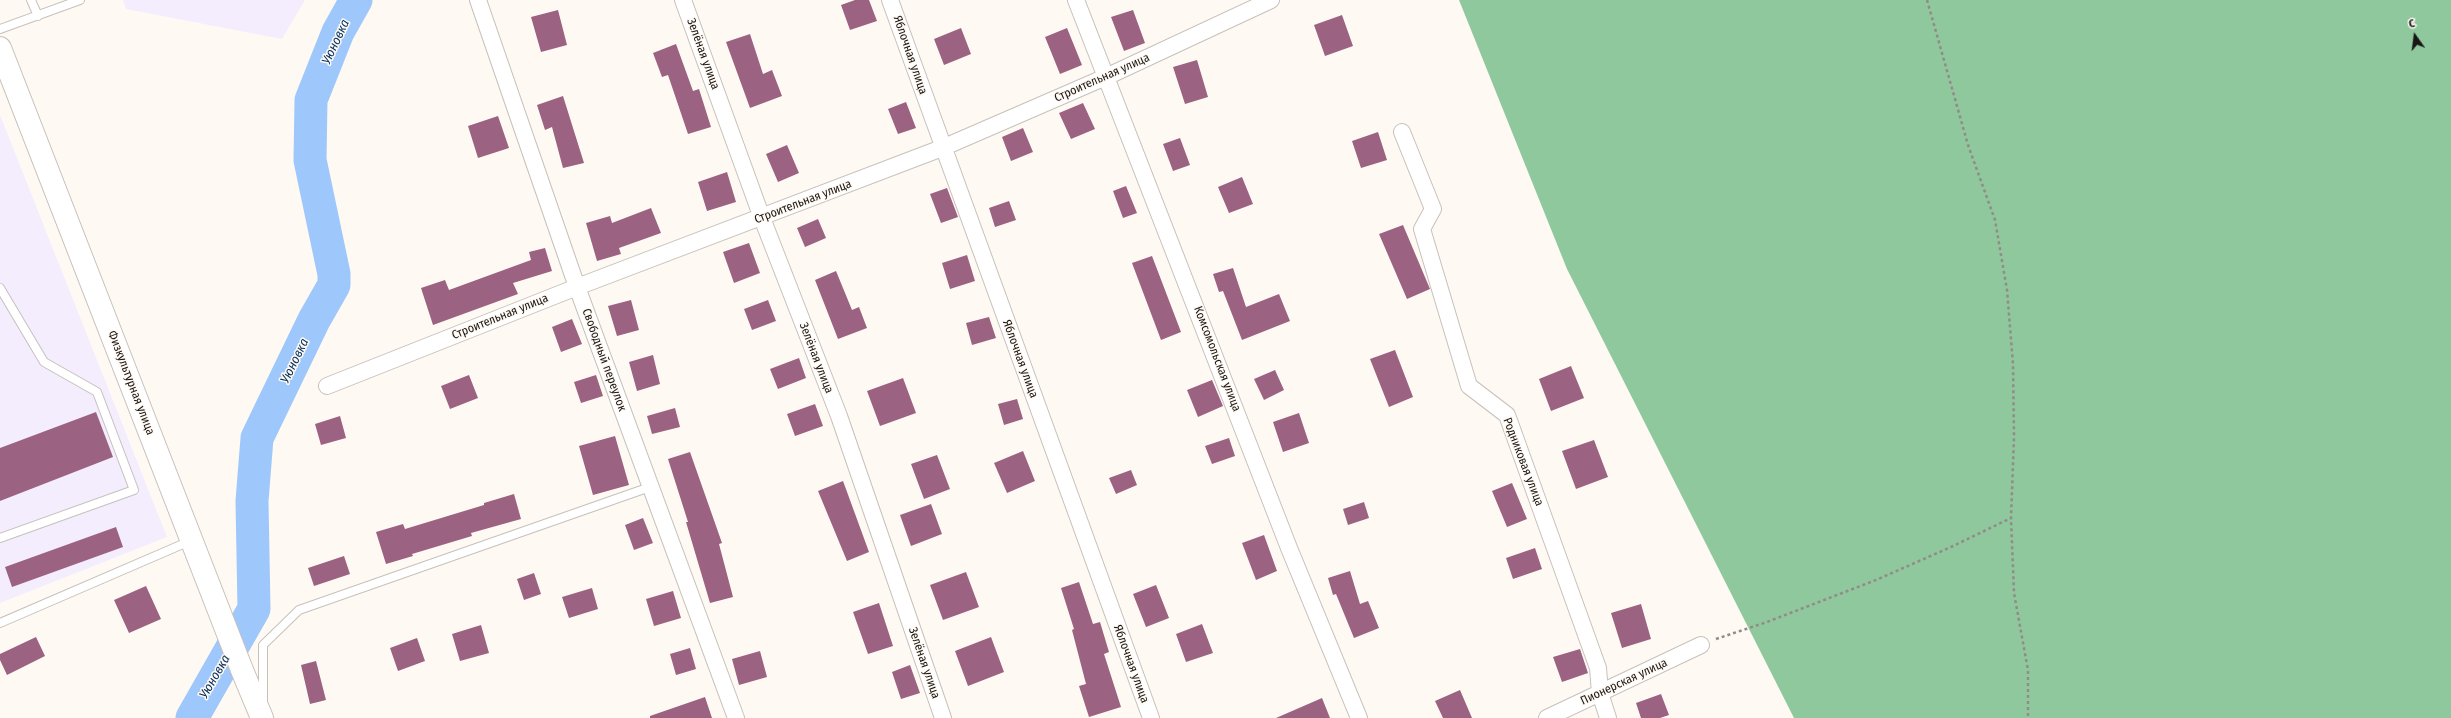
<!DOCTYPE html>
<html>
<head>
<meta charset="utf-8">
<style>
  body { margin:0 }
  #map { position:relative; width:2451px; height:718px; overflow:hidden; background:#fff9f3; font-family:"Fira Sans Condensed",sans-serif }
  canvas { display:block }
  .north { position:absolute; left:2395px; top:16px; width:40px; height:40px; -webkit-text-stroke:3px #fff9f3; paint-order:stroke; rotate:346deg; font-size:11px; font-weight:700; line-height:16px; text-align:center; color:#181614 }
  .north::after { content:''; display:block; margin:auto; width:14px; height:18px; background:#181614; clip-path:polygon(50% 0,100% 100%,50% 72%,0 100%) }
</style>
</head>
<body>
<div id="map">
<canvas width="2451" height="718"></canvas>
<div class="north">С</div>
</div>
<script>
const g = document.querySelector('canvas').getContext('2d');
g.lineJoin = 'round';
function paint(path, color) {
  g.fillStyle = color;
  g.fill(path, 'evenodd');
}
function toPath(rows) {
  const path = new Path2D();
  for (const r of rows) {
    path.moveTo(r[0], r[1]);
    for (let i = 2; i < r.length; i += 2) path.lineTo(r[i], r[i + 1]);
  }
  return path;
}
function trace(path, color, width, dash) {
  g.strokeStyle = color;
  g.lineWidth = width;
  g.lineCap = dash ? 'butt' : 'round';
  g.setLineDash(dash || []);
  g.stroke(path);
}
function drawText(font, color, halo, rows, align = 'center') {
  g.font = font + ' "Fira Sans Condensed",sans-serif';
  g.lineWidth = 3;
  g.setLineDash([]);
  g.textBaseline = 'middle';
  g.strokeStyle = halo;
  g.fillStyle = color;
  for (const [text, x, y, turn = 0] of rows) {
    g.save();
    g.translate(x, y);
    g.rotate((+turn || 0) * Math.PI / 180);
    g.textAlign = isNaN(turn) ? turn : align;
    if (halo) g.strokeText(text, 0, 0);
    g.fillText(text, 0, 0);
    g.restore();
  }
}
const industrial = toPath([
  [123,0,305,0,282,39,126,9],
  [0,115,167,537,0,603]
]);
const forest = toPath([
  [1459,0,2451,0,2451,718,1794,718,1567,269]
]);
const river = toPath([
  [192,718,254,609,252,501,257,438,314,320,334,285,334,274,310,160,311,100,338,32,356,0]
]);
const building = toPath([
  [855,0,869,0,877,21,850,30,841,5],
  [558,10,567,45,541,52,531,17],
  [1133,10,1145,43,1124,51,1111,17],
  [1342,15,1353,46,1325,56,1314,25],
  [961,28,971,54,944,65,934,39],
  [1067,28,1082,65,1060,74,1045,37],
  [750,34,763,74,772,70,782,96,750,108,726,42],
  [676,44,693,91,699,89,711,127,688,134,668,75,662,77,653,53],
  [1197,60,1208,97,1185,104,1173,67],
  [563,96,584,163,563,168,552,127,545,130,537,105],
  [906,102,916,128,898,134,888,109],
  [1083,103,1095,129,1071,139,1059,113],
  [498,116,509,148,478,158,468,126],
  [1023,128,1033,152,1011,161,1002,137],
  [1378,132,1387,160,1361,168,1352,141],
  [1180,138,1190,165,1173,171,1163,144],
  [787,145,799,173,778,182,766,154],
  [727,172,736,202,707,211,698,182],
  [1242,177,1253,204,1229,213,1218,187],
  [1126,186,1137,213,1123,218,1113,191],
  [947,188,958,217,941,223,930,194],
  [1009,201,1016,220,995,227,989,208],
  [651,208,661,233,619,248,621,254,597,261,586,223,610,216,612,223],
  [818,219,826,238,805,247,797,228],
  [1403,225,1430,289,1407,299,1379,234],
  [749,243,760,273,734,283,723,252],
  [545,248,552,271,513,283,518,294,433,325,421,288,445,280,449,290,531,260,529,252],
  [967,255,975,281,950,289,942,263],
  [1152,256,1181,332,1161,340,1132,263],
  [1233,268,1246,307,1279,294,1290,321,1242,340,1223,291,1219,292,1213,274],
  [836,271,852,310,859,307,867,328,838,339,815,280],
  [631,300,639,330,617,336,608,306],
  [768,300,776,321,752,330,744,309],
  [989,317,996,338,972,345,966,323],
  [572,319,582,344,561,352,552,327],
  [1395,350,1413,397,1389,407,1370,359],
  [653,355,660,384,637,391,629,362],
  [799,358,806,378,778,389,770,369],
  [1571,366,1584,398,1551,411,1539,379],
  [1275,370,1284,390,1264,400,1254,379],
  [469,375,478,398,450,409,441,386],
  [596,375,603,396,581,403,574,382],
  [903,378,916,413,880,426,867,391],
  [1212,380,1223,406,1198,417,1187,390],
  [1017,399,1023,419,1004,425,998,404],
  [815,404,823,426,795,436,787,414],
  [675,408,680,427,652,434,647,416],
  [96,412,113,457,0,501,0,448],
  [1299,413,1309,443,1283,452,1273,422],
  [340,416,346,438,321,445,315,424],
  [615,436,629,485,593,495,579,446],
  [1229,438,1235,456,1212,464,1205,446],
  [1594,440,1608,477,1576,489,1562,451],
  [1023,451,1035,481,1007,493,994,463],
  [690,452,722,543,719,544,733,597,710,603,686,522,688,522,668,459],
  [937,455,950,489,924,499,911,464],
  [1131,470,1137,485,1116,494,1109,478],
  [843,481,869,552,847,561,818,491],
  [1512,483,1527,519,1507,527,1492,491],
  [514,494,521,519,471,533,472,536,412,554,413,556,386,564,376,532,403,524,405,529,484,505,484,503],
  [1364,502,1369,518,1348,525,1343,509],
  [931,504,942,534,911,546,900,515],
  [643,518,653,543,634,550,625,525],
  [116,527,123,547,12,587,5,567],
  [1264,535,1277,571,1256,580,1242,543],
  [1535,548,1542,569,1513,579,1506,558],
  [344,556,350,574,314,586,308,568],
  [1350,571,1360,604,1368,601,1379,628,1354,638,1336,594,1333,595,1328,578],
  [966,572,979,607,943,620,930,585],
  [534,573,541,594,524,600,517,579],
  [1079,582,1093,624,1100,622,1109,652,1104,654,1121,707,1089,717,1079,686,1086,684,1072,630,1074,629,1061,588],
  [1156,585,1169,618,1146,627,1133,594],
  [146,586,161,619,129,633,114,600],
  [592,588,598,609,569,618,562,597],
  [673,591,681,618,654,626,646,599],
  [879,603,893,646,868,654,853,612],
  [1641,604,1651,639,1622,648,1611,613],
  [1202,624,1213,653,1186,662,1176,634],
  [481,625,489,653,460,661,452,634],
  [36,637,45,656,7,675,0,660,0,654],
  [991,637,1004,672,968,686,955,651],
  [417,638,425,661,398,671,390,648],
  [690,648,696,669,676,675,670,654],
  [1580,649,1588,673,1562,682,1553,657],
  [760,651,767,677,739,685,732,659],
  [316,661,326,700,310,704,301,665],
  [910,665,920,693,901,699,892,672],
  [1460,690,1472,718,1443,718,1435,701],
  [1661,694,1669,715,1660,718,1641,718,1636,703],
  [705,697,712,718,650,718,650,716],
  [1322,698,1330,718,1276,718]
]);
const path = toPath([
  [1927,0,1968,145,1995,220,2007,290,2013,364,2014,437,2011,518,2014,593,2028,670,2028,718],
  [1716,639,1767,622,1876,580,1951,547,2011,518]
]);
const lane = toPath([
  [31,0,38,16],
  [0,29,80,0],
  [0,288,44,362,97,392,134,490,0,538],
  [0,623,190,541],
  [263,701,263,645,299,610,650,487]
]);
const street = toPath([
  [478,0,577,287,736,718],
  [683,0,762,218,839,416,943,718],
  [890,0,1151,718],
  [1076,0,1289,548,1359,718],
  [1402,132,1433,209,1422,229,1469,386,1507,415,1598,668,1600,693,1608,718],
  [327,386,577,287,942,148,1108,76,1271,0],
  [1547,718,1701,645]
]);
const secondary = toPath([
  [0,48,242,670,262,718]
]);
const streetNames = [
  ["Зелёная улица",703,54,70],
  ["Яблочная улица",910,55,71],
  ["Строительная улица",1102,78,-24],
  ["Строительная улица",803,202,-21],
  ["Строительная улица",500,317,-22],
  ["Зелёная улица",816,358,69],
  ["Яблочная улица",1020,359,70],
  ["Комсомольская улица",1217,359,69],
  ["Свободный переулок",604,360,70],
  ["Физкультурная улица",131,383,69],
  ["Родниковая улица",1523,462,69],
  ["Зелёная улица",924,663,71],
  ["Яблочная улица",1131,664,70],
  ["Пионерская улица",1624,682,-25]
];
const waterNames = [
  ["Уюновка",336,42,-65],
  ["Уюновка",295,361,-64],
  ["Уюновка",215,677,-60]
];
paint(industrial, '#f4edfe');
paint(forest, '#8fc89d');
trace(river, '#9ec8fb', 33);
paint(building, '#9b6281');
trace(lane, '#c7c1bb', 10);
trace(street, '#c7c1bb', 18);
trace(secondary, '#c7c1bb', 24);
trace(path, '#918c88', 2.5, [3, 3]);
trace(lane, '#fff', 8);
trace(street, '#fff', 16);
trace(secondary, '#fff', 22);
drawText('12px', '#181614', '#fff9f3', streetNames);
drawText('italic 13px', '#073360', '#fff9f3', waterNames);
</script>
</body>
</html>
